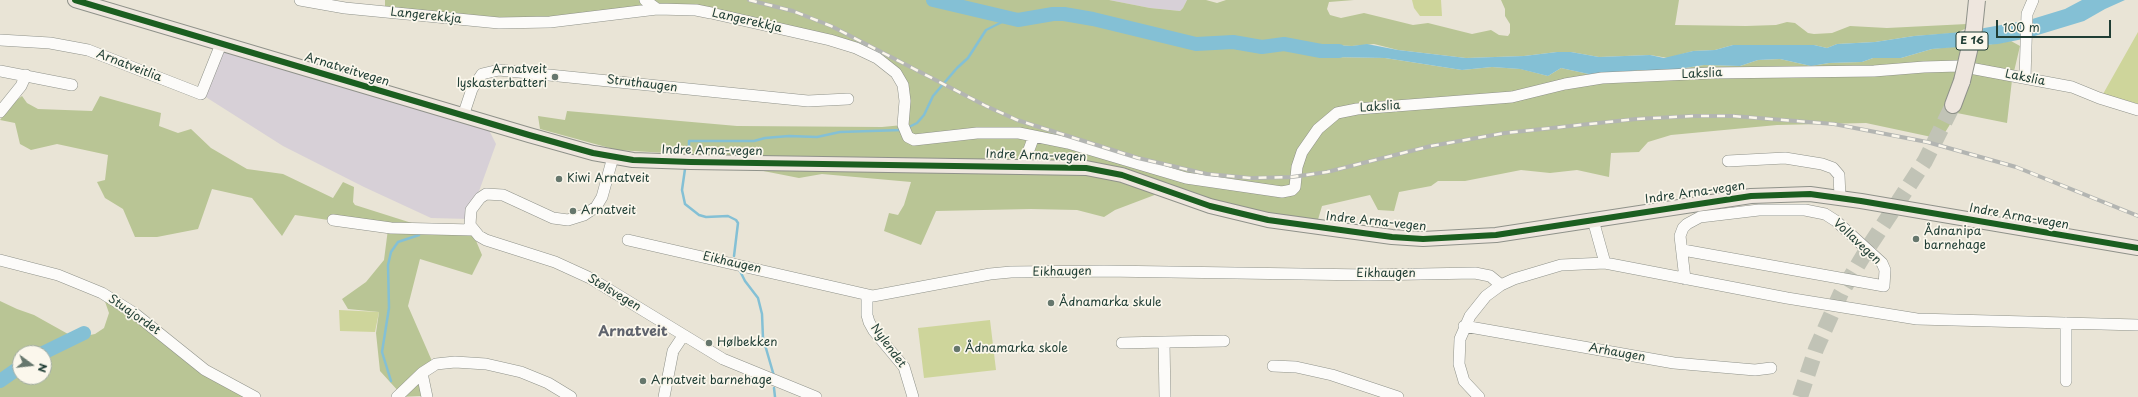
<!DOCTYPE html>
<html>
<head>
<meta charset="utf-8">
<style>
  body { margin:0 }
  #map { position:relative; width:2138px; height:397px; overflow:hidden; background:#e9e4d6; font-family:"Playpen Sans",sans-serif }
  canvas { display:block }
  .north { position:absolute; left:12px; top:345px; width:40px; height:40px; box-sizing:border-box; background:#fbf7ec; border:1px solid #a3ada2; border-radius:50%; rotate:105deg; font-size:11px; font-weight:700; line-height:16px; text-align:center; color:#1f3d34 }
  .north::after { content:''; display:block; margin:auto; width:14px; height:18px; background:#66776d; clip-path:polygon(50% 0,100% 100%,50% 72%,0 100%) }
  .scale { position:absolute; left:1996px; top:20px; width:115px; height:18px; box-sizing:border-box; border:2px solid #1f3d34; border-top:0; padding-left:5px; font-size:12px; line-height:14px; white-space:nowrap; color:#1f3d34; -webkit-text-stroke:3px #fbf7ec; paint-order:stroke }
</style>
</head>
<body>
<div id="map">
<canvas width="2138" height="397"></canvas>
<div class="north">N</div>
<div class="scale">100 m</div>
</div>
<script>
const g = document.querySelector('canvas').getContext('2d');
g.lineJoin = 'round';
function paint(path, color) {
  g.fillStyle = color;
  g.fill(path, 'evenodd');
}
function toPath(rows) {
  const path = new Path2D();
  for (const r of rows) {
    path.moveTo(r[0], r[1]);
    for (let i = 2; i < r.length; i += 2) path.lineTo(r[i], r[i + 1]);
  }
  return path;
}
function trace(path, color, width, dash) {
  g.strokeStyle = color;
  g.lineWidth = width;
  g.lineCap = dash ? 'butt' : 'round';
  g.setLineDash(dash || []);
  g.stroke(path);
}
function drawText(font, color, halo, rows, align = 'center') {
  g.font = font + ' "Playpen Sans",sans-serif';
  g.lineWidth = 3.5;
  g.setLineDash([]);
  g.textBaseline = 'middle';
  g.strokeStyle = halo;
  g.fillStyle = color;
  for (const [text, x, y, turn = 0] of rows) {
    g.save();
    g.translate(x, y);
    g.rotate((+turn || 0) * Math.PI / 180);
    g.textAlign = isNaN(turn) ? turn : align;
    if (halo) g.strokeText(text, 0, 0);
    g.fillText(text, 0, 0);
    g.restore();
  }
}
const industrial = toPath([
  [1109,0,1187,0,1183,8,1180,11,1150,8],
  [221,44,488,128,496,144,469,219,431,218,364,187,283,146,201,94]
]);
const green = toPath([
  [1412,0,1441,0,1442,16,1420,16,1414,8],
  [2138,32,2138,104,2103,94],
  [339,310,379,312,375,332,340,331],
  [990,320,996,370,924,378,918,328]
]);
const forest = toPath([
  [385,0,1109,0,1150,8,1180,11,1183,8,1187,0,1206,0,1217,3,1226,0,1354,0,1329,2,1327,9,1330,15,1341,18,1364,13,1413,25,1428,23,1472,34,1491,30,1499,35,1508,36,1510,33,1510,24,1505,16,1505,9,1501,0,1679,0,1675,25,1746,26,1776,25,1787,22,1795,23,1808,33,1814,34,1832,33,1850,26,1887,28,1967,24,1967,28,1956,33,1914,36,1875,42,1837,44,1827,48,1814,45,1733,45,1715,50,1693,51,1668,58,1650,55,1599,57,1571,52,1557,52,1524,56,1466,58,1398,50,1374,44,1352,46,1329,45,1329,57,1385,58,1462,70,1492,67,1521,69,1548,76,1561,68,1593,75,1641,70,1666,71,1704,65,1740,66,1758,60,1780,59,1811,66,1829,63,1862,62,1873,58,1901,58,1932,49,1977,44,1987,45,2011,41,2020,46,2012,80,2007,123,1957,113,1941,139,1866,123,1777,125,1671,135,1648,142,1639,152,1611,153,1609,177,1577,170,1550,173,1521,170,1465,181,1438,181,1431,186,1399,192,1394,211,1378,210,1370,195,1322,206,1317,223,1242,211,1173,188,1115,210,1104,217,1077,210,1031,209,936,211,921,245,884,231,889,213,898,215,904,205,911,182,822,174,799,178,753,169,748,158,617,150,540,129,538,116,565,120,567,111,737,126,882,127,903,125,903,85,867,53,696,10,550,22,385,12],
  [22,96,27,103,38,109,92,111,100,96,161,113,159,126,178,133,191,129,211,148,247,169,283,174,333,198,343,182,354,187,353,202,355,205,437,231,474,236,482,255,472,275,420,259,408,306,435,368,422,383,422,396,397,397,400,393,380,371,376,333,379,312,348,309,342,299,366,282,384,260,388,229,295,215,282,236,252,198,212,189,198,229,157,237,135,237,123,209,105,198,97,182,105,180,108,155,57,144,31,150,20,144,15,123,0,120,13,103],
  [102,293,205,370,255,397,0,397,0,301,17,309,34,315,68,334,85,336,95,334,104,328,109,313],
  [20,353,44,353,44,377,20,377]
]);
const water = toPath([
  [2082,0,2125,0,2105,9,2084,21,2028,38,1998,44,1932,49,1901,58,1873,58,1862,62,1829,63,1811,66,1780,59,1758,60,1740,66,1704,65,1666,71,1641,70,1593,75,1561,68,1548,76,1520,69,1492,67,1462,70,1385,58,1329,57,1322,55,1321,51,1322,48,1329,45,1352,46,1367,44,1398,50,1466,58,1524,56,1557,52,1571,52,1599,57,1650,55,1664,58,1693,51,1715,50,1733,45,1814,45,1827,48,1837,44,1875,42,1914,36,1962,32,2029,20,2065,9]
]);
const stream = toPath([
  [907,128,917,123,924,115,933,96,957,68,968,58,986,30,1008,19],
  [689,157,689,141,754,141,765,138,789,136,817,137,840,132,902,130],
  [685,169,682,190,685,204,699,215,706,217,728,216,736,220,738,223,734,256],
  [740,271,745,281,758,298,762,314,763,338,774,376],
  [391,381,382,352,389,308,388,265,391,252,398,242,419,235],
  [774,388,775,397]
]);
const river = toPath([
  [933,0,1018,20,1053,14,1064,14,1093,19,1196,44,1233,42,1262,47,1284,44,1321,51,1339,51],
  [43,353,84,333],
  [0,381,20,367]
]);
const highwayTunnel = toPath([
  [1800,397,1816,349,1841,293,1868,248,1925,161,1953,105]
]);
const minor = toPath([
  [300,0,345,8,499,23,550,22,657,9,696,10,711,13,830,40,856,48,877,58,896,73,903,85,905,101,903,125,908,137,914,140,977,133,1019,133,1068,143,1186,178,1282,192,1292,190,1295,187,1297,167,1302,152,1318,129,1337,113,1357,109,1512,97,1565,84,1602,78,1712,73,1874,71,1924,67,1959,66,2072,87,2099,98,2138,110],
  [645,0,657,9],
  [0,40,50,43,88,50,201,94,221,44],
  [0,71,72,85],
  [2025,78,2027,14,2033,0],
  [0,112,21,86,26,75],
  [463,116,472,89,482,74,499,70,808,101,848,99],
  [613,157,602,197,596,207,584,215,568,220,553,218,503,195,486,194,480,198,471,210,470,225,479,236,486,240,555,262,590,278,723,359,816,397],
  [1728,161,1785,158,1822,164,1833,168,1839,175,1840,197],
  [1023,166,1034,136],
  [333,220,391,228,473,230],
  [628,240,873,296,990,274,1011,272,1104,271,1368,275,1475,273,1490,276,1501,285],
  [1683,250,1884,286,1885,270,1882,263,1836,221,1825,214,1805,210,1759,210,1700,217,1687,224,1683,228,1680,236,1685,279],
  [0,260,58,275,102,293,134,313,205,370,255,397],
  [1605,263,1787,298,1917,319,2138,325],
  [867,295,867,315,869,322,874,331,904,367,913,397],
  [1464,326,1674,363,1755,370,1771,368],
  [1164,342,1224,341],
  [1122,343,1164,342,1165,397],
  [1273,366,1296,367,1332,375,1398,397],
  [2066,381,2066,323],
  [397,397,422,373],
  [427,397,422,373,436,364,455,362,486,364,521,372,548,383,571,397],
  [664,397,673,351,683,336],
  [1479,397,1464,381,1459,364,1460,339,1470,316,1486,296,1501,285,1514,279,1561,265,1605,263,1593,220]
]);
const major = toPath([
  [75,0,529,135,593,153,633,160,691,162,1086,168,1122,175,1210,206,1268,220,1392,237,1423,239,1496,235,1751,196,1810,194,1861,201,2138,248]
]);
const highway = toPath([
  [1953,105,1962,81]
]);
const rail = toPath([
  [749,0,793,11,831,26,986,106,1017,120,1138,158,1207,174,1251,178,1292,177,1327,172,1431,146,1505,133,1636,119,1693,116,1733,116,1834,124,1927,142,2016,167,2138,216]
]);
const highwayBridge = toPath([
  [1962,81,1974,29,1977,0]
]);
const cycleway = toPath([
  [75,0,529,135,593,153,633,160,691,162,1086,168,1122,175,1210,206,1268,220,1392,237,1423,239,1496,235,1751,196,1810,194,1861,201,2138,248]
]);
const markers = [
  [555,77,4,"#66776d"],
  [559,179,4,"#66776d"],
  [573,211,4,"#66776d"],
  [1916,239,4,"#66776d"],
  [1051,303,4,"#66776d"],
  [709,343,4,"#66776d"],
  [957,349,4,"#66776d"],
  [643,381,4,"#66776d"]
];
const shields = [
  [1972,41,32]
];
const shieldNames = [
  ["E 16",1972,41]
];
const streetNames = [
  ["Langerekkja",426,16,6],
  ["Langerekkja",747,21,13],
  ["Arnatveitlia",129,66,21],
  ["Arnatveitvegen",347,70,17],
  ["Lakslia",1702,74,-3],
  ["Lakslia",2025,78,11],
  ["Struthaugen",642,84,7],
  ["Lakslia",1380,107,-4],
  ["Indre Arna-vegen",712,151,1],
  ["Indre Arna-vegen",1036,156,2],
  ["Indre Arna-vegen",1695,193,-8],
  ["Indre Arna-vegen",2019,217,10],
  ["Indre Arna-vegen",1376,222,6],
  ["Vollavegen",1857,242,43],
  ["Eikhaugen",732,263,13],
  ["Eikhaugen",1062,272,-1],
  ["Eikhaugen",1386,274],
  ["Stølsvegen",614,293,31],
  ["Stuajordet",134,315,35],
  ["Nylendet",888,346,54],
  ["Arhaugen",1617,353,10]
];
const poiNames = [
  ["Arnatveit",547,70,"right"],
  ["lyskasterbatteri",547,84,"right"],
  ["Kiwi Arnatveit",567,179],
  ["Arnatveit",581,211],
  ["Ådnanipa",1924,232],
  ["barnehage",1924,246],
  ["Ådnamarka skule",1059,303],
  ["Hølbekken",717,343],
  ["Ådnamarka skole",965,349],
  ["Arnatveit barnehage",651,381]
];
const quarterNames = [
  ["Arnatveit",633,332]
];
paint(industrial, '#d7d0d7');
paint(green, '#ced59b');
paint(forest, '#b9c595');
paint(water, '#84c0d5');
trace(stream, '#84c0d5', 2.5);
trace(river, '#84c0d5', 14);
trace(highwayTunnel, '#c1c3b6', 16, [16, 8]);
trace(minor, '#8f928a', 12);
trace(major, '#8f928a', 16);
trace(highway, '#8f928a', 18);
trace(minor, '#fcfbf9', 11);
trace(major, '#eee6de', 14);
trace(highway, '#eee6de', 16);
trace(rail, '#b3b5b2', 4);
trace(rail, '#fbf7ec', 2.5, [8]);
trace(highwayBridge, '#8f928a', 18, []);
trace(highwayBridge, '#eee6de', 16);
trace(cycleway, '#1b5e20', 6);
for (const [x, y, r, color] of markers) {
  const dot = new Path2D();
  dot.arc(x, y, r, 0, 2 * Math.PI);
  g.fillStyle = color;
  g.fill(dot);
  trace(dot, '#fbf7ec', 1.5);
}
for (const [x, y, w] of shields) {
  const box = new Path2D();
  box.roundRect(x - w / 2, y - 9, w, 18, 3);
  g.fillStyle = '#fbf7ec';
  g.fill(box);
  trace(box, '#1f3d34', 1);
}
drawText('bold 11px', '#1f3d34', null, shieldNames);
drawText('12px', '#1f3d34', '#fbf7ec', streetNames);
drawText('12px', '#1f3d34', '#fbf7ec', poiNames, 'left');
drawText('bold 14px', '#5f636d', '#fbf7ec', quarterNames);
</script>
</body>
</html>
